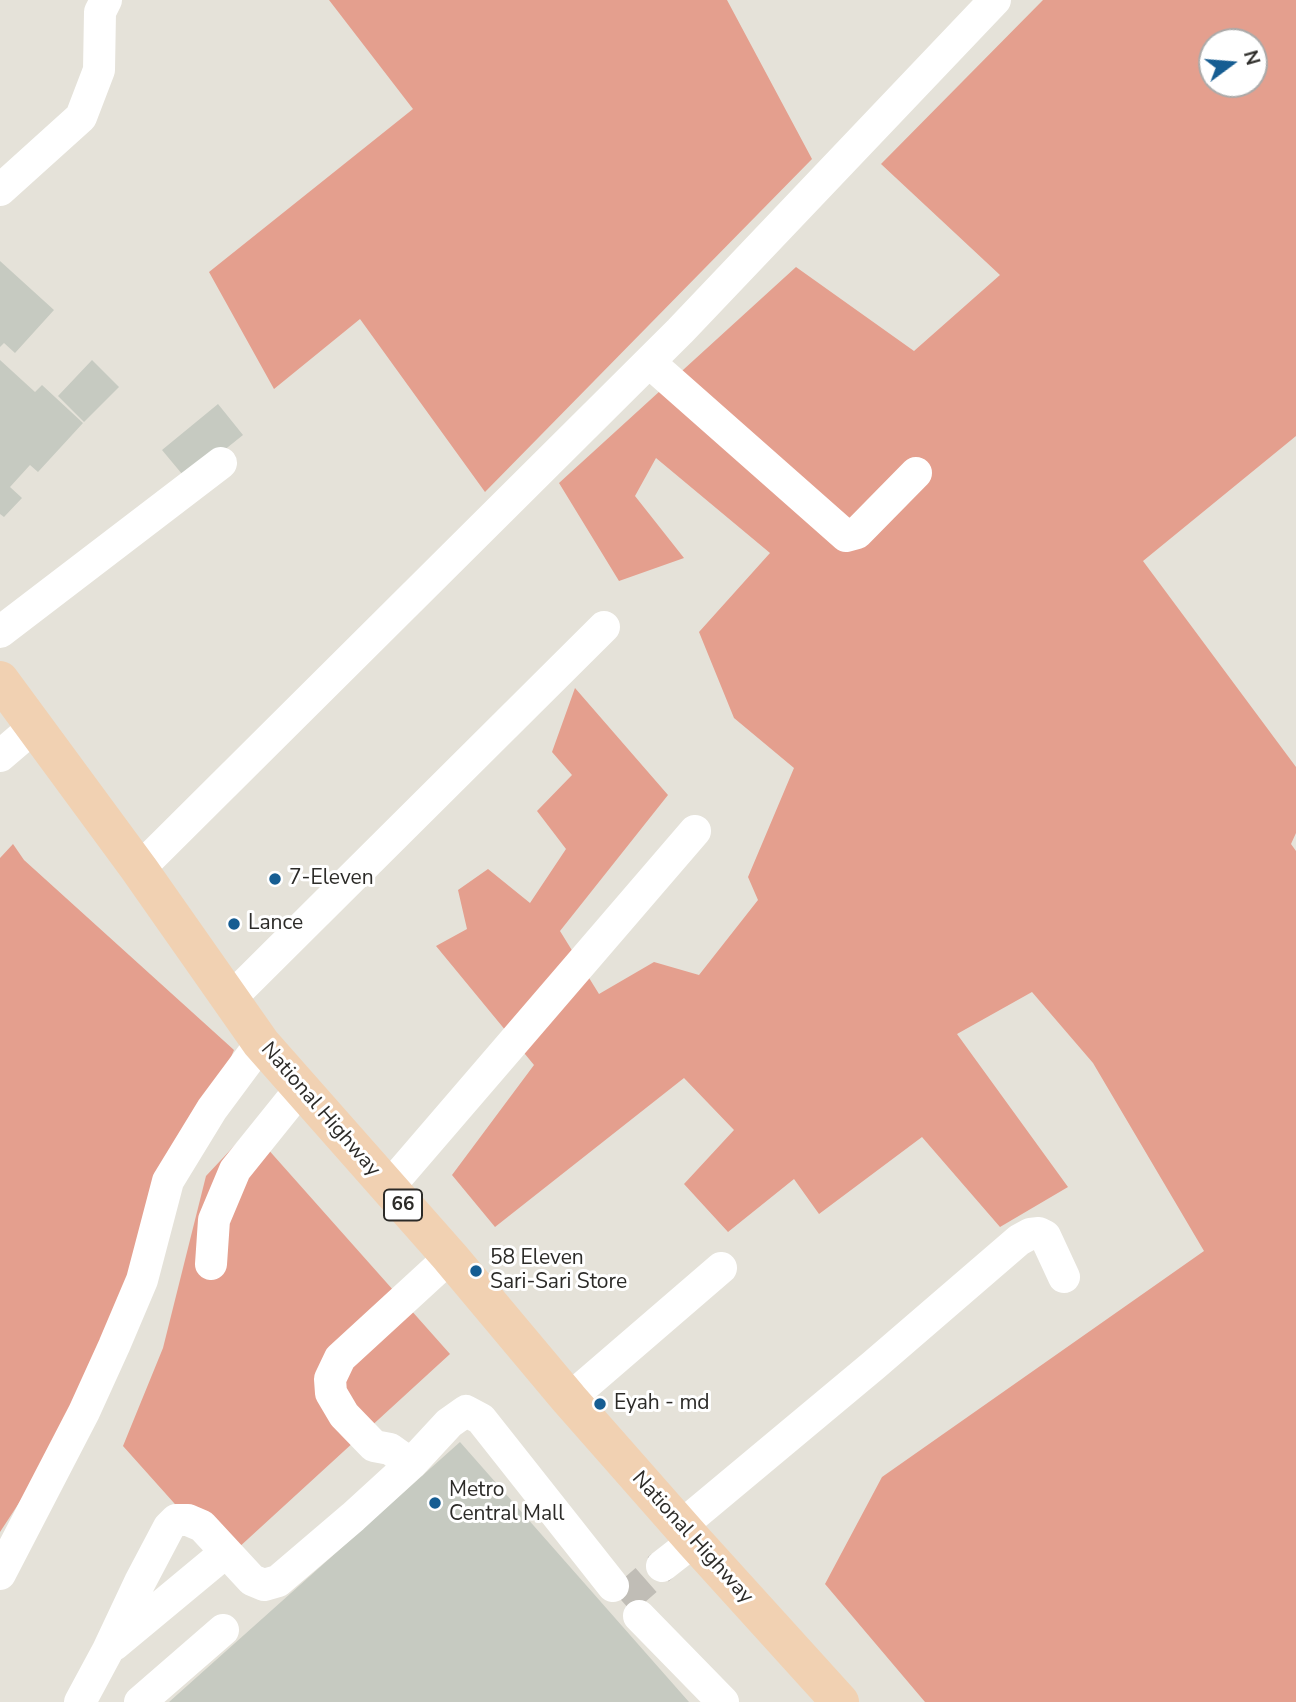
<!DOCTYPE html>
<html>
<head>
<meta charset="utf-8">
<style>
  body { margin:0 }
  #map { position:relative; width:1296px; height:1702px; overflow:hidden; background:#e5e2d9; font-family:"Nunito Sans",sans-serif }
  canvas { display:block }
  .north { position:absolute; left:1198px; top:28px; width:70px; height:70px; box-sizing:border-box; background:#fff; border:2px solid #abaaa9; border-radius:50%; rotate:74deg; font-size:19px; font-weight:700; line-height:28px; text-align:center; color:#2c2b28 }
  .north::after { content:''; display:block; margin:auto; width:24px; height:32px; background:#165d92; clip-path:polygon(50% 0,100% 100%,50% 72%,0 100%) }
</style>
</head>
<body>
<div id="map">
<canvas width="1296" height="1702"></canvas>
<div class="north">N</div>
</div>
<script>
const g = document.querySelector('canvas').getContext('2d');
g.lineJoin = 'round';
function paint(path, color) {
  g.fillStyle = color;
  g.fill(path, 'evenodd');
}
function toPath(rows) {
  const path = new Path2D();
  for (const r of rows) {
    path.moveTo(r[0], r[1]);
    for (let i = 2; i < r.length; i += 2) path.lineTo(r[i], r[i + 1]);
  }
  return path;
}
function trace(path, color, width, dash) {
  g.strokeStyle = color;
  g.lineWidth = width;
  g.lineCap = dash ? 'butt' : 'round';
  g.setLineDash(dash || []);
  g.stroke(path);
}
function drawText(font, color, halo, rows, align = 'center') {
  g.font = font + ' "Nunito Sans",sans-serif';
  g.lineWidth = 6;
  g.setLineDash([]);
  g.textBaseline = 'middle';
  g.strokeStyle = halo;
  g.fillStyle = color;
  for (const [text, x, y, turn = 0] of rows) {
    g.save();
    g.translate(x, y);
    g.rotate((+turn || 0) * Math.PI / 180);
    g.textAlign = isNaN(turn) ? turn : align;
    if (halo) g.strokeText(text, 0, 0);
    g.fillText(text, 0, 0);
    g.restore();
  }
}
const green = toPath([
  [329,0,727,0,812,159,485,492,360,319,274,389,209,272,413,109],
  [1043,0,1296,0,1296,436,1143,561,1296,767,1296,833,1291,844,1296,851,1296,1702,925,1702,825,1584,882,1477,1204,1251,1093,1063,1032,992,957,1034,1068,1187,1000,1227,922,1137,819,1214,794,1179,728,1232,684,1184,734,1130,684,1078,495,1227,452,1175,534,1065,436,946,467,929,458,890,488,869,530,903,566,849,537,811,572,775,552,752,575,688,668,795,560,931,599,994,654,962,699,975,758,900,748,877,794,768,734,718,699,632,770,553,656,458,635,496,684,558,619,581,559,483,796,267,914,351,1000,275,881,164],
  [1212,42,1254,42,1254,84,1212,84],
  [13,844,24,860,234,1050,91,1393,0,1532,0,858],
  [250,1129,450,1354,225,1560,123,1446,163,1348,206,1176]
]);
const building = toPath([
  [0,261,54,310,15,353,4,343,0,347],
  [0,360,35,392,42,385,83,423,38,472,30,465,10,487,22,498,4,517,0,514],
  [92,360,119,387,84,422,58,396],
  [218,404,243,435,187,480,162,450],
  [460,1442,689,1702,169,1702]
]);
const minorTunnel = toPath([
  [622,1601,662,1566]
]);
const minor = toPath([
  [0,190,81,117,99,70,100,12,106,0],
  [649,362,846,536,857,533,916,473],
  [0,632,221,463],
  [0,756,34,727],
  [139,869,680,331,995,0],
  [229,1000,604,627],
  [388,1188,695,831],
  [211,1264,214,1220,235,1170,301,1088],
  [569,1399,721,1268],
  [411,1464,390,1449,374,1446,344,1415,331,1393,330,1379,340,1358,450,1257],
  [681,1526,874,1365,1019,1240,1030,1234,1039,1233,1045,1236,1064,1277],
  [662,1566,694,1541],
  [0,1574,84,1412,114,1346,142,1280,168,1181,212,1109,261,1043],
  [639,1616,723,1702],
  [114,1645,226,1552],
  [80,1702,108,1650,140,1582,169,1527,176,1520,188,1520,202,1526,252,1580,264,1585,278,1581,353,1517,411,1464,449,1423,466,1411,481,1419,613,1586],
  [140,1702,223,1630]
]);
const major = toPath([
  [0,680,139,869,261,1043,450,1257,569,1399,694,1541,840,1702]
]);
const markers = [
  [275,879,7,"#165d92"],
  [234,924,7,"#165d92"],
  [476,1271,7,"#165d92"],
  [600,1404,7,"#165d92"],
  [435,1503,7,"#165d92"]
];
const shields = [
  [403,1205,38]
];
const shieldNames = [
  ["66",403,1205]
];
const poiNames = [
  ["7-Eleven",289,879],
  ["Lance",248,924],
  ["58 Eleven",490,1259],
  ["Sari-Sari Store",490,1283],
  ["Eyah - md",614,1404],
  ["Metro",449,1491],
  ["Central Mall",449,1515]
];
const streetNames = [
  ["National Highway",320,1110,49],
  ["National Highway",692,1538,48]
];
paint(green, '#e49f8e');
paint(building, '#c6cac1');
trace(minorTunnel, '#c0bdb6', 32, [32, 16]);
trace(minor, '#fff', 32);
trace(major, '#f1d1b2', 38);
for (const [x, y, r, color] of markers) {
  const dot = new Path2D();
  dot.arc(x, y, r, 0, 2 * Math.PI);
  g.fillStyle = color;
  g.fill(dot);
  trace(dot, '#fff', 2.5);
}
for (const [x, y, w] of shields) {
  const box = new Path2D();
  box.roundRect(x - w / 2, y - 15.5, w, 31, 5);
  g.fillStyle = '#fff';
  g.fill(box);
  trace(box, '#2c2b28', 2);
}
drawText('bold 19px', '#2c2b28', null, shieldNames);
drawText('21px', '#2c2b28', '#fff', poiNames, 'left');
drawText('21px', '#2c2b28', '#fff', streetNames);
</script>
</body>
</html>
